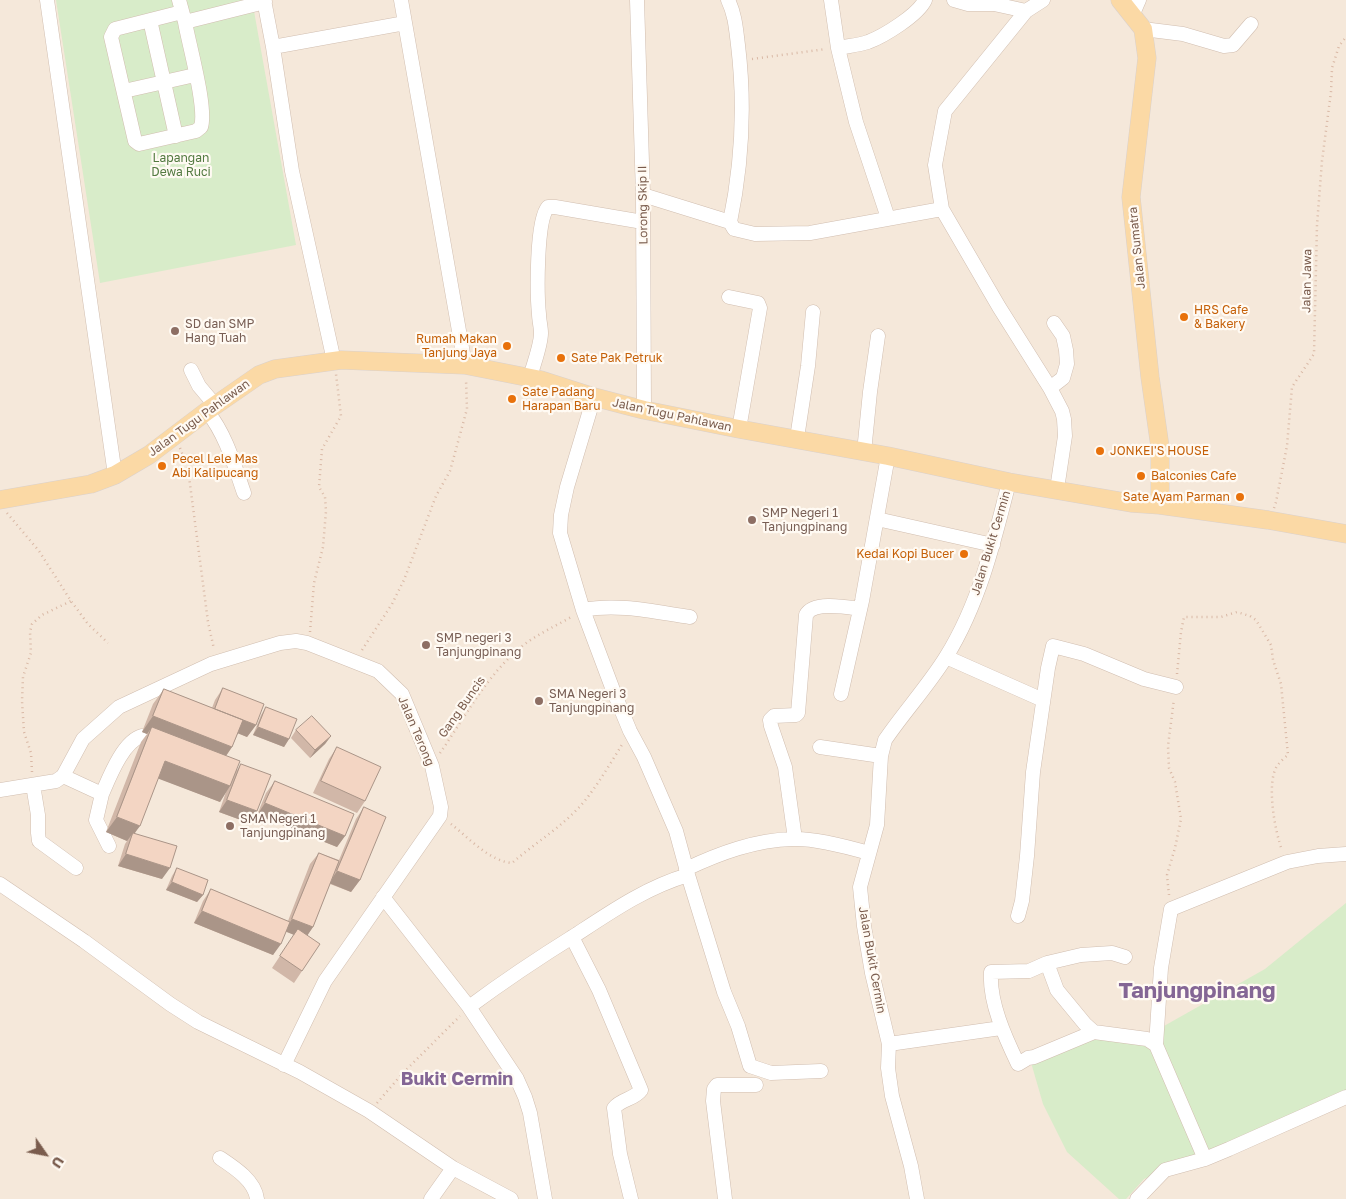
<!DOCTYPE html>
<style>
body{margin:0}
#map{position:relative;width:1346px;height:1199px;overflow:hidden;background:#fdf6ec;font-family:"Golos Text",sans-serif}
canvas{display:block}
.north{position:absolute;left:20px;top:1129px;width:50px;height:50px;-webkit-text-stroke:4px #fffaf3;paint-order:stroke;rotate:123deg;font-size:14px;font-weight:700;line-height:20px;text-align:center;color:#7a5c4d}
.north::after{content:'';display:block;margin:auto;width:18px;height:22px;background:#7a5c4d;clip-path:polygon(50% 0,100% 100%,50% 72%,0 100%)}
</style>
<div id="map">
<canvas width="1346" height="1199"></canvas>
<div class="north">U</div>
</div>
<script>
const c = document.querySelector('canvas').getContext('2d');
c.lineJoin = 'round';
function fill(path, color) { c.fillStyle = color; c.fill(path, 'evenodd'); }
function trace(path, color, width, dash) { c.strokeStyle = color; c.lineWidth = width; c.lineCap = dash ? 'butt' : 'round'; c.setLineDash(dash || []); c.stroke(path); }
function drawText(font, color, halo, rows, align = 'center') {
  c.font = font + ' "Golos Text",sans-serif'; c.lineWidth = 4.5; c.setLineDash([]); c.textBaseline = 'middle'; c.strokeStyle = halo; c.fillStyle = color; for (const [text, x, y, turn = 0] of rows) {
    c.save(); c.translate(x, y); c.rotate((+turn || 0) * Math.PI / 180); c.textAlign = isNaN(turn) ? turn : align; if (halo) c.strokeText(text, 0, 0); c.fillText(text, 0, 0); c.restore();
  }
}
fill(new Path2D(`
 M0,0H1346V1199H0Z`), '#f5e8da');
fill(new Path2D(`
 M56,0H252L296,245L100,283Z
 M1346,903V1092L1144,1179L1126,1199H1119L1067,1152L1043,1104L1030,1059L1094,1032L1146,1035L1164,1026L1265,969Z`), '#d8ecc9');
const minor = new Path2D(`
 M47,0L115,475
 M179,0L185,22L265,2
 M264,0L273,47L292,171L334,361
 M401,0L465,365
 M637,0L643,195L644,410
 M728,0C735,14 736,29 738,45C745,103 742,164 730,222L734,229L755,234L810,233L942,209
 M831,0L838,48L856,122L888,218
 M954,0L968,4H994L1026,11
 M1043,0L1026,11L945,111L935,165L942,209L999,307L1050,388L1062,411L1064,419L1065,436L1057,489
 M182,12L115,29L111,37L135,141L139,144L196,131L201,127C207,108 189,45 185,22
 M1132,16L1139,0
 M150,20L176,136
 M1143,29L1183,34L1224,46L1233,45L1251,24
 M273,47L405,23
 M838,48C848,46 859,45 868,42C884,36 918,15 925,0
 M124,91L195,75
 M643,195L730,222
 M729,297L758,303L760,308L739,429
 M191,370L199,386L215,405
 M530,378C533,365 541,346 541,333C541,327 539,320 539,314C537,295 536,220 548,207H555L643,222
 M1050,388L1063,378L1067,364L1066,350L1063,336L1054,323
 M594,397L567,487L561,515L560,533L583,610L613,690L630,731L644,757L676,831L688,875L724,992L738,1026L750,1066L771,1073L821,1071
 M207,411C226,435 234,464 244,493
 M797,438L808,366L813,312
 M864,452L870,392L878,336
 M877,519L993,545
 M583,610C618,603 655,612 690,617
 M946,657L1043,700
 M841,694L862,601L888,456
 M820,747L881,756
 M63,776L102,794C109,778 123,741 142,736L162,744
 M33,785L38,815V833L39,841L76,868
 M0,790L56,781L63,776L83,739L119,707L211,664L280,643L296,641L307,643L378,671L402,694L432,766L441,807L440,816L325,981L284,1065
 M102,794L96,820L109,846
 M795,839L785,767L771,726L770,720L774,716L796,715L798,713L806,615C813,601 846,607 860,609
 M686,869C720,853 755,840 793,839C815,838 848,847 869,853
 M0,884L84,941L170,1004L198,1022L300,1072L369,1111L453,1168L511,1199
 M383,897L469,1007L517,1079L525,1097L530,1113L545,1199
 M1018,916L1022,901L1027,856L1033,772L1048,668L1053,646L1084,654L1144,679L1176,687
 M572,937L599,990L641,1090C635,1099 621,1099 614,1108L620,1154L631,1199
 M1125,957L1112,953L1081,955L1047,963L1029,971L991,972C989,1002 1005,1037 1018,1064L1028,1058L1034,1057L1094,1032L1147,1039L1156,1045
 M1047,963L1057,990L1085,1024L1094,1032
 M469,1007C504,981 540,957 577,934C612,911 647,887 688,875
 M889,1044L1001,1028
 M220,1158C235,1168 255,1181 257,1199
 M1205,1159L1156,1045L1161,968L1171,909L1287,862L1318,856L1346,854
 M431,1199L453,1168
 M725,1199L713,1101L714,1089L717,1085H756
 M917,1199L911,1166L892,1096L888,1068L889,1044L872,973L864,926L860,887L877,825L881,756L885,740C904,712 928,686 946,657C979,604 994,542 1009,482
 M1137,1199L1165,1170L1205,1159L1229,1149L1346,1097`);
const major = new Path2D(`
 M1120,0L1143,29L1147,58L1131,197L1150,377L1160,447V505
 M0,500L91,484L115,475L149,455L207,411L259,375L275,369L341,360L465,365L541,380L594,397L644,410L739,429L888,456L1009,482L1131,503L1160,505L1268,520L1346,534`);
trace(minor, '#d1beb0', 15);
trace(major, '#dad1cd', 19);
trace(new Path2D(`
 M752,59L826,49
 M180,448L188,469L208,622L214,649
 M1274,508L1276,502L1287,446L1292,387L1314,354L1317,225L1322,161L1331,92L1332,68L1339,46L1346,37
 M7,513L39,551L71,601L88,624L108,643
 M310,632L314,583L323,547L326,511L325,497L319,487L322,449L341,416L336,374
 M362,650L392,604L404,580L436,496L450,471L467,409L466,379
 M1177,674L1181,632L1184,617H1221L1237,612L1250,616L1256,620L1271,645L1273,660L1281,684L1288,755C1284,758 1280,762 1277,766C1266,783 1275,832 1282,850
 M440,753C464,719 487,675 520,648C535,635 556,626 573,616
 M32,772L31,753L24,732L22,701L23,677L31,653L30,632L32,624L42,615L71,601
 M451,824C468,837 489,861 512,863C536,842 567,824 587,798C600,781 612,761 623,743
 M1169,895L1167,875L1175,848L1181,819L1175,782L1169,768L1168,746L1174,699
 M377,1103L402,1074L460,1016`), '#d9b8a5', 2.5, [1, 4]);
trace(minor, '#fff', 14);
trace(major, '#fbd9a5', 18);
fill(new Path2D(`
 M223,688L256,725L247,737L238,733L232,747L226,756L237,770L241,764L249,823L219,812L226,792L220,802L158,778L135,833L162,879L118,866L125,844L127,841L106,832L141,742L147,734L142,732L153,704L164,689L212,708L215,700Z
 M266,707L289,739L284,747L253,735L261,715Z
 M296,730L331,736L325,744L310,758L291,738Z
 M337,747L365,801L357,813L313,793L329,759Z
 M275,781L345,836L337,847L257,815L266,793Z
 M364,807L360,880L351,892L330,884L313,927L307,935L302,971L294,983L272,968L294,935L286,931L273,955L194,923L203,901L211,889L288,921L310,864L319,853L339,860L356,819Z
 M177,868L203,895L197,902L166,890L172,876Z`), '#d1b7a8');
fill(new Path2D(`
 M215,709L256,725L247,737L207,721Z
 M153,716L232,747L221,763L152,727L147,734L142,732Z
 M258,727L289,739L284,747L253,735Z
 M331,736L325,744L310,758L315,750Z
 M165,761L230,786L220,802L154,777Z
 M227,800L257,811L249,823L219,812Z
 M265,803L345,836L337,847L257,815Z
 M117,817L140,826L131,838L133,833L127,841L106,832Z
 M126,854L170,868L162,879L118,866Z
 M337,871L360,880L351,892L329,883Z
 M172,882L203,895L197,902L166,890Z
 M202,911L281,944L273,955L194,923Z
 M292,919L313,927L305,939L284,931Z`), '#aa9588');
const building = new Path2D(`
 M223,688L264,704L256,725L215,709Z
 M164,689L243,720L232,747L153,716Z
 M266,707L297,719L289,739L258,727Z
 M312,716L331,736L315,750L296,730Z
 M152,727L240,761L230,786L165,761L140,826L117,817Z
 M337,747L381,767L365,801L321,781Z
 M241,764L271,775L257,811L227,800Z
 M275,781L354,814L345,836L265,803Z
 M364,807L386,817L360,880L337,871Z
 M133,833L177,846L170,868L126,854Z
 M319,853L339,861L313,927L292,919Z
 M177,868L208,880L203,895L172,882Z
 M211,889L290,922L281,944L202,911Z
 M298,929L320,944L302,971L280,956Z`);
fill(building, '#f3d5c3');
trace(building, '#aa9588', 1);
for (const [x, y, r, color] of [
 [1184,317,5,"#e8710a"],
 [175,331,5,"#8d6e63"],
 [507,346,5,"#e8710a"],
 [561,358,5,"#e8710a"],
 [512,399,5,"#e8710a"],
 [1100,451,5,"#e8710a"],
 [162,466,5,"#e8710a"],
 [1141,476,5,"#e8710a"],
 [1240,497,5,"#e8710a"],
 [752,520,5,"#8d6e63"],
 [964,554,5,"#e8710a"],
 [426,645,5,"#8d6e63"],
 [539,701,5,"#8d6e63"],
 [230,826,5,"#8d6e63"]
]) { const dot = new Path2D(); dot.arc(x, y, r, 0, 2 * Math.PI); c.fillStyle = color; c.fill(dot); trace(dot, '#fffaf3', 2); }
drawText('12px', '#537a41', '#fffaf3', [
 ["Lapangan",181,158],
 ["Dewa Ruci",181,172]
]);
drawText('12px', '#7a5c4d', '#fffaf3', [
 ["Lorong Skip II",643,205,-91],
 ["Jalan Sumatra",1137,248,-96],
 ["Jalan Jawa",1307,281,-89],
 ["Jalan Tugu Pahlawan",672,415,12],
 ["Jalan Tugu Pahlawan",199,418,-36],
 ["Jalan Bukit Cermin",991,543,-73],
 ["Gang Buncis",462,707,-55],
 ["Jalan Terong",416,731,67],
 ["Jalan Bukit Cermin",872,960,80]
]);
drawText('12px', '#c56008', '#fffaf3', [
 ["HRS Cafe",1194,310],
 ["& Bakery",1194,324],
 ["Rumah Makan",497,339,"right"],
 ["Tanjung Jaya",497,353,"right"],
 ["Sate Pak Petruk",571,358],
 ["Sate Padang",522,392],
 ["Harapan Baru",522,406],
 ["JONKEI'S HOUSE",1110,451],
 ["Pecel Lele Mas",172,459],
 ["Abi Kalipucang",172,473],
 ["Balconies Cafe",1151,476],
 ["Sate Ayam Parman",1230,497,"right"],
 ["Kedai Kopi Bucer",954,554,"right"]
], 'left');
drawText('12px', '#785e54', '#fffaf3', [
 ["SD dan SMP",185,324],
 ["Hang Tuah",185,338],
 ["SMP Negeri 1",762,513],
 ["Tanjungpinang",762,527],
 ["SMP negeri 3",436,638],
 ["Tanjungpinang",436,652],
 ["SMA Negeri 3",549,694],
 ["Tanjungpinang",549,708],
 ["SMA Negeri 1",240,819],
 ["Tanjungpinang",240,833]
], 'left');
drawText('bold 18px', '#846695', '#fffaf3', [
 ["Bukit Cermin",457,1079]
]);
drawText('bold 22px', '#846695', '#fffaf3', [
 ["Tanjungpinang",1197,991]
]);
</script>
